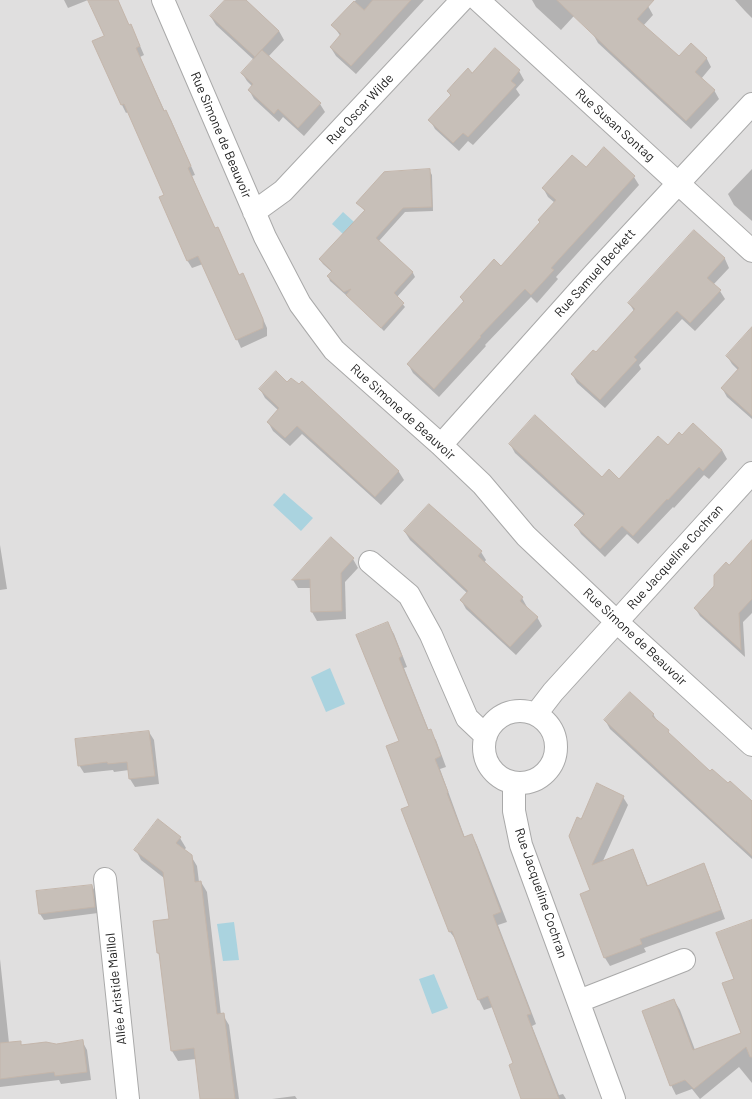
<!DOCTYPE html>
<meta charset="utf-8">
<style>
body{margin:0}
canvas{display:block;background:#f2efe9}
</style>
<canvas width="752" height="1099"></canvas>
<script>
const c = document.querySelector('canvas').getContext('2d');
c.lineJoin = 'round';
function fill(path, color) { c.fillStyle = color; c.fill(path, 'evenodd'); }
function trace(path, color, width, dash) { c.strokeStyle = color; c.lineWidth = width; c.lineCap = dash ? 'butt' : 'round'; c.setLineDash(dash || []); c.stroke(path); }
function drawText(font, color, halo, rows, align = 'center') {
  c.font = font + ' Barlow,sans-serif'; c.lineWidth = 4; c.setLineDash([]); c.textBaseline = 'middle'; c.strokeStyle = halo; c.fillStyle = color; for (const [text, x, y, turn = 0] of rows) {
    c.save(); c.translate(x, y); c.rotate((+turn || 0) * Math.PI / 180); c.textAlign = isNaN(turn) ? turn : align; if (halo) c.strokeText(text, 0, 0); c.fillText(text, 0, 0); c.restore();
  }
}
fill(new Path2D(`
 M0,0H752V1099H0Z`), '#e0dfdf');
fill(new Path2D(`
 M343,212L374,240L363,252L332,224Z
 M284,493L313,518L301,531L273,505Z
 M330,668L345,704L326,712L311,677Z
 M234,922L239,960L223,961L217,924Z
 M434,974L448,1008L432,1014L419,979Z`), '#aad3df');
fill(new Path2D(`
 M64,0H88L68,8Z
 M89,0H118L129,26H130L135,34L144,55L140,57L165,112H166L171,120L195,175L192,176L215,229L218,228L222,236L239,276L247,283L267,328V336L241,348L203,264L192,268L187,260L165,195L128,112L126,113L122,105L105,37Z
 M227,0H245L279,31L284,40L268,57L320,104L325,112L304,136L283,117L279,122L254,99L249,90L252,86L247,81L242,73L254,60L216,25L211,17Z
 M356,0H424L356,74L336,56L331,48L341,37L333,25Z
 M532,0H580L584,5L561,30L536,7Z
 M625,0H642L648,6L653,15L643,26L679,58L691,45L707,59L711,67L701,79L714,90L719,99L691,129L598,43L593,34Z
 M735,0H752V18L745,11Z
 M495,49L519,71L524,80L516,89L520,95L473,145L468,141L459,151L435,129L430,120L451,97L448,91L472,74Z
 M586,169L634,177L639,185L556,277L558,279L537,303L531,297L485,345L486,346L439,397L413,373L408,364L464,303L461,298L501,267L541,223L555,203L548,197L543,188Z
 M752,169V221L734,205L728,194Z
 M429,170L432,175L433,211L405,212L379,241L413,273L415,277L397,297L405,307L384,331L348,296H347L330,281L328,276L332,272L323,264L320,260L365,211L358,203Z
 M694,231L725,259L729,268L713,285L720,291L725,299L695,331L682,319L639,365L641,369L605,408L577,383L572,374L596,353L634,311L629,303Z
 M752,329V419L727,397L722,388L738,370L732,364L727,356Z
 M302,382L399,472L404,480L381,505L302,434L290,446L273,431L268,422L279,411L265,398L260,389L299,386Z
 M693,425L722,450L727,459L709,479L704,475L674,508L673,507L638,544L627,534L605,557L581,534L576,526L584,516L515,453L510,444L602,478L619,480L682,437Z
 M405,532L481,552L486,560L484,563L522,598L527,607V608L537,617L542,626L516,655L466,609L461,600L467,593L410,540Z
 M752,541V613L743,622L745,657L700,616L695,608Z
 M0,545L7,589L0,590Z
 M353,559L358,568L345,582L346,619L317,621L312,612L311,588H298L293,580Z
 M388,624L394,634L407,667L404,668L429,731L436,740L446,767L440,769L465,838L472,835L477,845L507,922L498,925L536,1024L532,1026L559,1095L563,1094L566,1099H523L515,1064L493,1007L484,1010L479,1000L457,941L450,932L410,806L400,742Z
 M653,714L658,722L668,731L670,735L710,772L752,802V859L610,729L605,720Z
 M149,732L154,740L159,784L135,787L130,779L129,770L114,772L113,770L84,773L79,765Z
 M623,797L628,805L602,863L632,850L637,859L648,886L703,865L708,873L725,919L644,948L646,952L610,966L605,958L591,891L582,820Z
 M180,838L186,848L184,850L191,856L197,866L199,882H201L207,892L221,1015H223L229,1025L239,1099H204L196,1059L178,1061L172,1051L161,958L158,953L155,922L170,920L164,878L141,860L136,850Z
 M92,886L96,893L98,913L44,920L40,914Z
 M752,927V1083L739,1067L700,1099L692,1089L676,1095L671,1085L674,1000L680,1010L695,1050L742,1033L735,980Z
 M0,959L9,1043L20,1042L22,1046L56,1045L82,1041L87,1050L91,1080L61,1084L59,1080L0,1087Z
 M295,1096L297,1099H272Z`), '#0003');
const building = new Path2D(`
 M88,0H118L129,25L131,24L140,46L136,48L164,111L166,110L191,166L188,168L215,228L218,227L239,275L243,273L263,319V328L236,340L198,256L187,261L159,197L164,195L124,104L121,105L92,41L104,36Z
 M225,0H246L279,31L255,57L210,16Z
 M373,0H411L351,66L330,47L341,34L331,25L354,1L364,10Z
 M557,0H654L637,19L679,56L691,43L707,58L695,72L715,90L686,121L609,50Z
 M495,48L520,70L511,81L516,85L468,137L463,133L453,143L428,120L451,95L447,91L455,82L468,68L472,73Z
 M262,50L321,103L298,128L278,109L274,114L248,90L253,84L241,73Z
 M604,147L635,176L551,268L554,270L531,295L525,289L480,336L481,337L434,389L407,364L464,301L460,297L494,259L501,266L540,222L538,220L556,200L542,188L572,155L586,167Z
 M430,169L432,207L403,208L376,238L413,272L394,293L404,303L381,328L346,295L351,289L344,292L327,276L332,271L319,259L365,210L356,203L384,172Z
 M694,230L725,258L707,278L721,290L690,323L677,311L634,357L637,360L600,400L571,374L593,350L596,352L635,309L628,303Z
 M752,327V416L721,388L739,368L726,356Z
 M276,371L287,382L291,378L299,384L302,381L399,471L375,497L297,426L285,438L267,422L279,408L259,389Z
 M535,415L602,477L609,469L619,479L658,436L668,445L679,432L682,435L693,423L722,450L703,471L699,467L668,500L667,499L633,536L622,526L600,549L574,525L585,514L509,444Z
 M429,504L482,551L478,556L523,597L520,601L538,617L510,647L460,600L468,591L404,531Z
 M331,537L354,558L341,573L342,611L311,612L310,579L292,580Z
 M752,540V599L739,613L741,650L694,608L714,586V575L726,562L729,565Z
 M388,622L402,656L399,658L428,730L431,729L441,756L435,759L448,792L447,793L464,837L472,834L501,912L493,915L531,1014L527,1015L559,1099H521L509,1065L513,1063L488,996L478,1000L452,931L449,932L401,809L409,806L386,746L399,741L356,635Z
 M630,692L654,714L652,716L669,730L668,732L710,771L712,769L728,783L730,781L752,801V856L736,841V842L604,720Z
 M149,731L155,776L129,779L127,762L108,764L107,762L78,766L75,739Z
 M597,783L624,796L592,865L633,849L647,886L704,863L721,910L640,939L642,944L604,958L580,894L590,890L569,836L577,817L581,819Z
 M158,819L181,837L176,843L192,855L195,882L201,881L217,1014L224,1013L235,1099H200L194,1048L171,1051L159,953H157L153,921L169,919L163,872L134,850Z
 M92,885L95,907L39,914L36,891Z
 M752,920V1057H750L746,1047L694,1089L685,1080L670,1086L642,1011L674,999L693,1050L741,1033L722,983L734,979L716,933Z
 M83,1040L87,1072L55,1076L54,1072L0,1079V1043L21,1041V1045L46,1042L56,1044Z`);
fill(building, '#c7bfb8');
trace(building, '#c4b6ab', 1);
const street = new Path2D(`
 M163,0L265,237L300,304L334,350L441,445L482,484L526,536L617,622L752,745
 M478,0L752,251
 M254,212L283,191L462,0
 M441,445L594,274L752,104
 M370,562L409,595L431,635L467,718L486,736
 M484 747a36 36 0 1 1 72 0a36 36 0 1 1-72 0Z
 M536,714L553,692L752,473
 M514,783V811L521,845L614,1099
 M105,879L128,1099
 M579,1001L684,960`);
trace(street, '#a9a9a9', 24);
trace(street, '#fff', 22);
drawText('13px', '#222', '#fff', [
 ["Rue Oscar Wilde",360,109,-47],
 ["Rue Susan Sontag",615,125,42],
 ["Rue Simone de Beauvoir",221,135,67],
 ["Rue Samuel Beckett",595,273,-48],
 ["Rue Simone de Beauvoir",403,412,42],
 ["Rue Jacqueline Cochran",675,557,-48],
 ["Rue Simone de Beauvoir",635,637,43],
 ["Rue Jacqueline Cochran",541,893,71],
 ["Allée Aristide Maillol",116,989,-96]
]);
</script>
